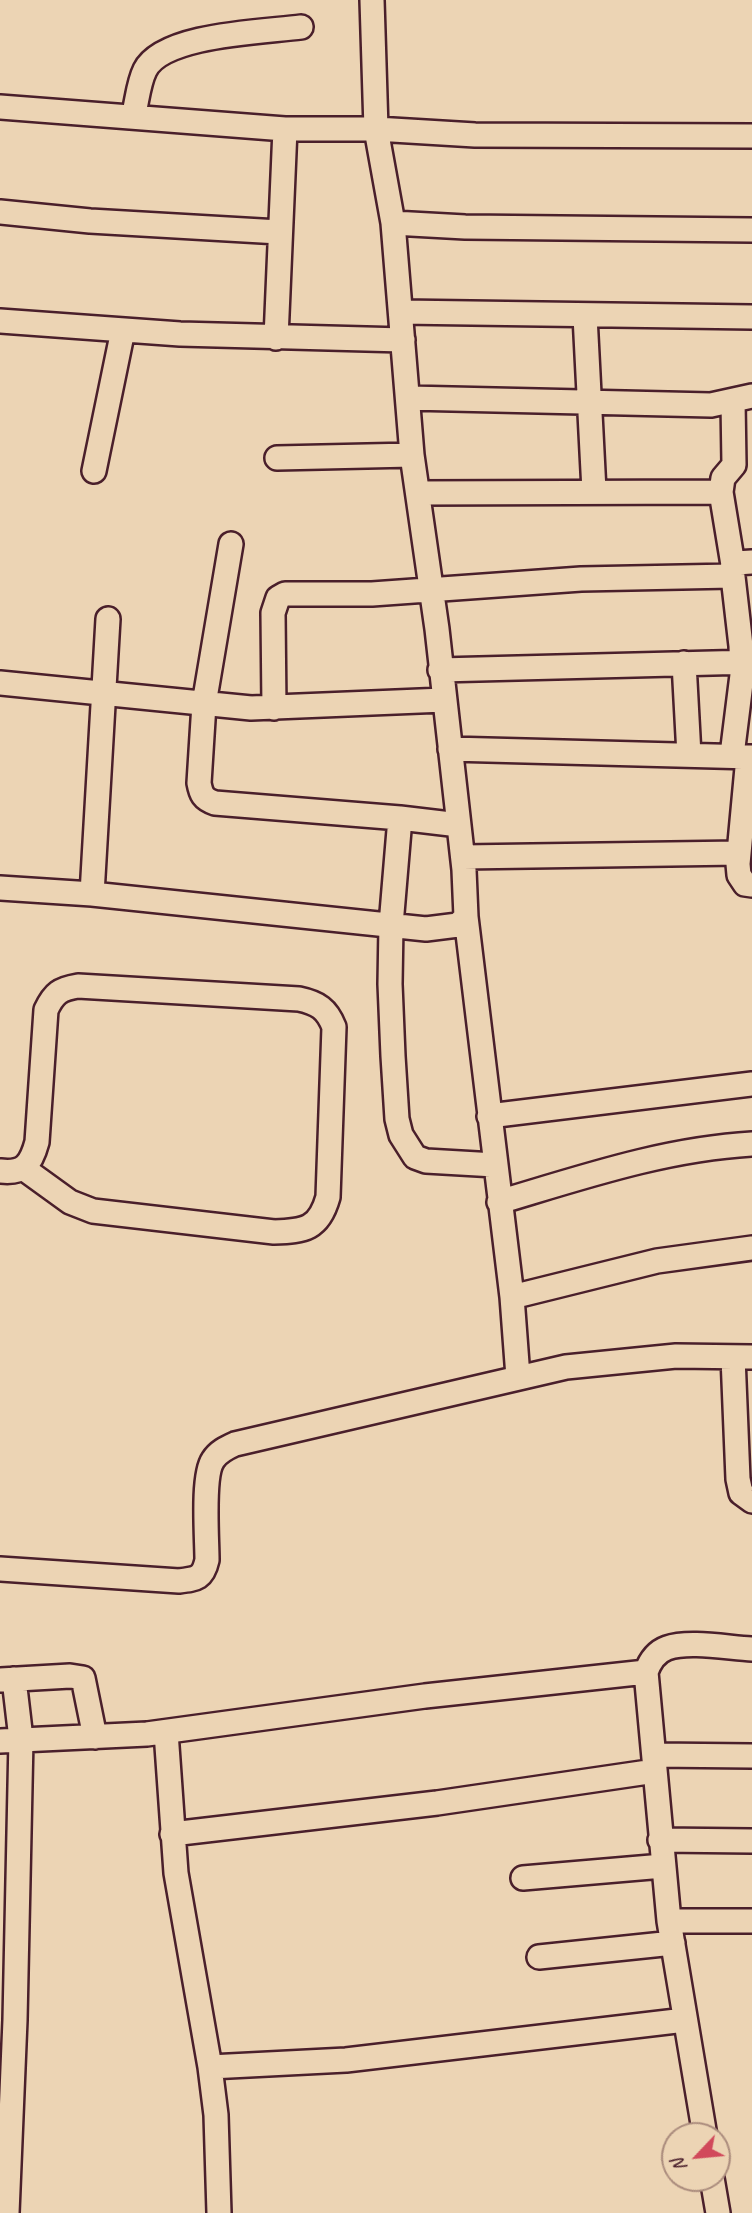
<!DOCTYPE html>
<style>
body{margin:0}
#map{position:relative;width:752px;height:2213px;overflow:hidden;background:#ecd4b4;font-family:Caveat,sans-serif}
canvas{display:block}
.north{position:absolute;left:661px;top:2122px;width:70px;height:70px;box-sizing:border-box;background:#ecd4b4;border:2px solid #ab8c7d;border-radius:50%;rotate:244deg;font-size:19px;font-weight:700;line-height:28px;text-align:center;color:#4a1f2b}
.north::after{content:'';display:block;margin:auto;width:24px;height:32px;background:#d1495b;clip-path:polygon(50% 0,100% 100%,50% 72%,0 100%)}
</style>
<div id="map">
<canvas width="752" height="2213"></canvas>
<div class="north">N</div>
</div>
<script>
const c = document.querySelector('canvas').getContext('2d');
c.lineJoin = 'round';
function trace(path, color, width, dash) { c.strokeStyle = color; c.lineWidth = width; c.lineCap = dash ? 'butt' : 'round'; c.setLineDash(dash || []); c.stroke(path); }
const minor = new Path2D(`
 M0,107L285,129H376L475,135L752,136
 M133,117C137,103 138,84 145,70C163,34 264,32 301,27
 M0,212L90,221L279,232
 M393,223L465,227L752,230
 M401,312L752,317
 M585,316L594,491
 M0,321L180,334L403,340
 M276,338L285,129
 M409,398L711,405L752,396
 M277,458L412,455
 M94,471L123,330
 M418,493L721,492
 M231,544L204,704L199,783C201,794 203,799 215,803L400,818L459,825
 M733,565L721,492L723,478L734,465L733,401
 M684,663L689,755
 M440,670L752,662
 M0,683L251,708L444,700
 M274,708L273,613L278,598L285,594H372L581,579L732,576
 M450,749L752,757
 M732,755L742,675L741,646L732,568L736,563L752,562
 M748,757L738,864L739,875L745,884L752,885
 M400,818L391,925L390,984L393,1056L397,1119L401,1135L415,1157L426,1161L495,1165
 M463,857L739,853
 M0,888L92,894L426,929L458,925L466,917L464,870L437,629L412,455L393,223L376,129L372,0
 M92,894L108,619
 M466,917L512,1297L518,1377
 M489,1116L752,1084
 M0,1171C24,1174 31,1164 37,1142L46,1010C54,993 60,989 78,986L299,999C318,1003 327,1009 334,1027L328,1197C319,1229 305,1231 274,1232L93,1211L70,1202L23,1168
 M499,1202C583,1177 665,1149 752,1144
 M512,1297L657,1261L752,1248
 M733,1357L738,1479L741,1493L752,1501
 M0,1569L179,1581C197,1579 203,1578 207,1560C207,1538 202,1476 213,1460C218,1452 226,1448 235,1444L566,1367L676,1356L752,1357
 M0,1680L70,1676L83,1678L95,1737
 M166,1732L176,1873L210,2067L216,2115L219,2213
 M0,1741L147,1734L425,1696L646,1672
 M654,1755L752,1756
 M172,1834L437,1803L655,1771
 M660,1840L752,1841
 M523,1878L663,1866
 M669,1921H752
 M539,1957L673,1943
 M210,2067L346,2060L685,2020
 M705,2136L669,1921L646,1672C650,1661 656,1652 667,1648C689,1640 729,1648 752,1649
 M712,2178L718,2213
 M7,2213L15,2020L21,1739L14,1679`);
trace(minor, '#4a1f2b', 28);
trace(minor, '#ecd4b4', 23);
</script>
